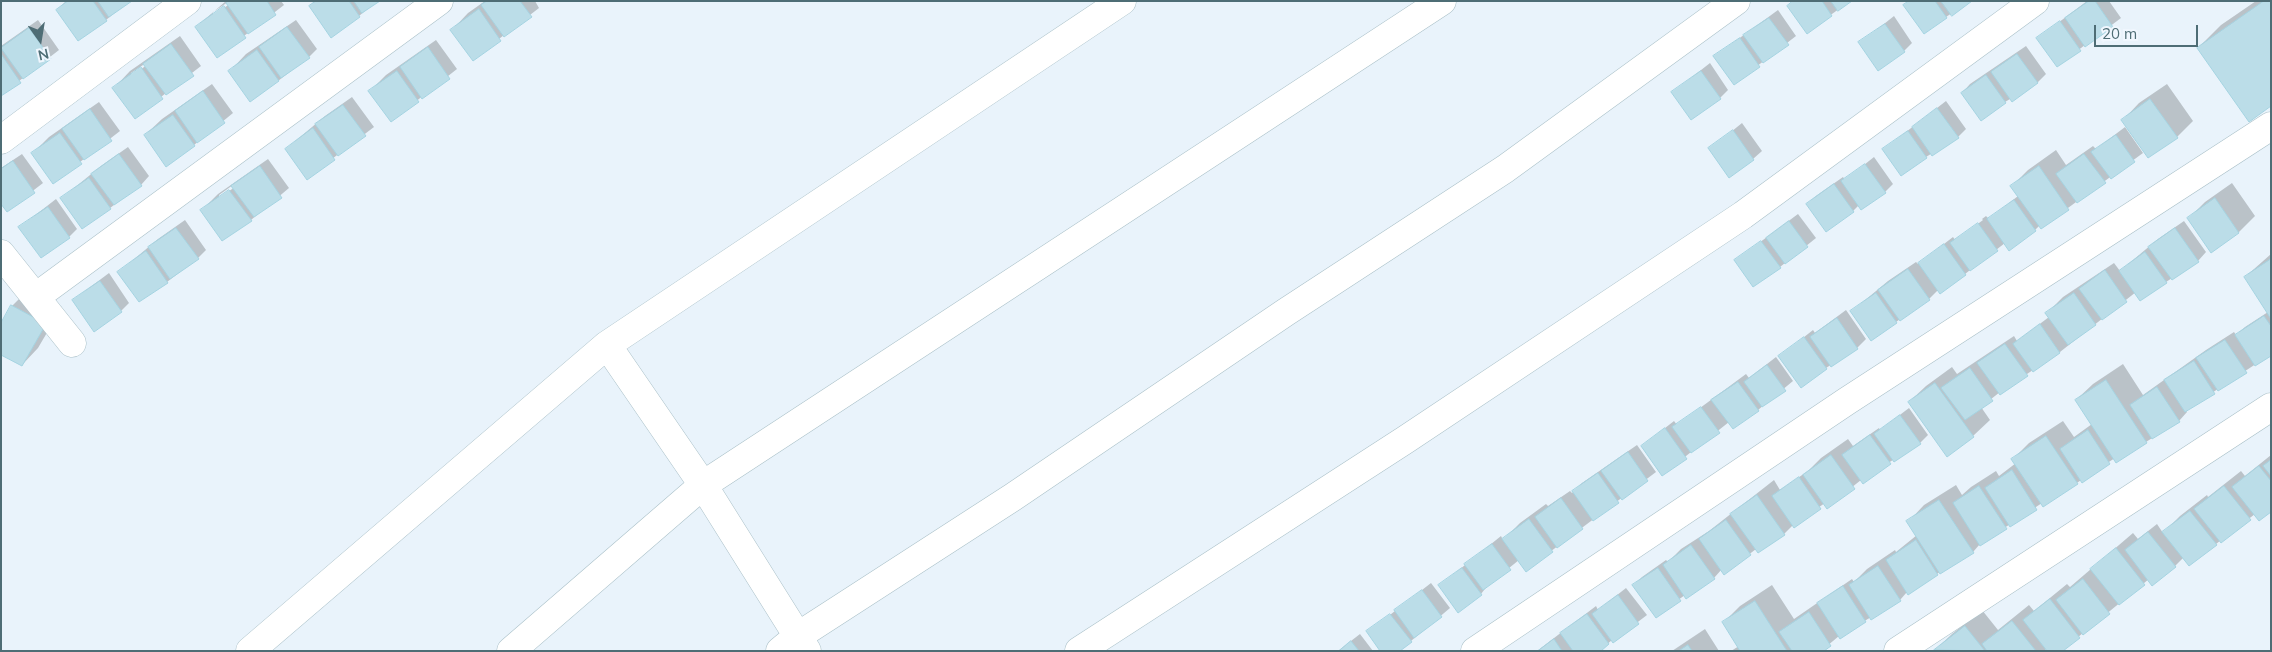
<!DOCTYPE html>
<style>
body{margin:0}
#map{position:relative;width:2272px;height:652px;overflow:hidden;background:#e9f3fb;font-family:Mulish,sans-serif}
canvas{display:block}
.frame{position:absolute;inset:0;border:2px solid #4e6d75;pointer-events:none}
.north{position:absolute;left:15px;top:15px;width:50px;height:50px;-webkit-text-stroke:4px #f0f7fe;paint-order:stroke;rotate:167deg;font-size:14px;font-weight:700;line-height:20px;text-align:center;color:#4e6d75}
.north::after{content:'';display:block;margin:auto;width:18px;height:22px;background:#4e6d75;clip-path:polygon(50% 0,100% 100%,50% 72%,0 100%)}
.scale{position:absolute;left:2094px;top:25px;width:104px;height:22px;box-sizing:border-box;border:2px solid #4e6d75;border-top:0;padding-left:6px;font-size:15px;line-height:18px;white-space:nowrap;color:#4e6d75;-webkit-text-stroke:4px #f0f7fe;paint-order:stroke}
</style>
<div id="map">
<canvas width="2272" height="652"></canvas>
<div class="frame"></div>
<div class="north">N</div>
<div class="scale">20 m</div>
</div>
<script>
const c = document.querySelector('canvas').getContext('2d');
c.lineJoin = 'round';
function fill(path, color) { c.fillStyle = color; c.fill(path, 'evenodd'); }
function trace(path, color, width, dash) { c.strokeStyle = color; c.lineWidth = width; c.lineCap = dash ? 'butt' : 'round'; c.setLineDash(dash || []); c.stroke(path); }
fill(new Path2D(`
 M66,1H129L106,20L57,10Z
 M226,1H281L284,5L218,56L196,27ZM228,2L230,4L213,15V12Z
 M315,1H377L359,16L310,6Z
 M485,1H535L539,8L473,59L452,30L468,13Z
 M1793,1H1850L1807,32Z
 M1909,1H1970L1946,17Z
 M2087,1H2109L2121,18L2057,66L2038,38Z
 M2256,1H2271L2198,48L2221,25Z
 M1778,10L1796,36L1734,84L1715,56Z
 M1894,16L1912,43L1904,51L1860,43Z
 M38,20L59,50L1,95V46Z
 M296,20L317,49L309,57L278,81L230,71L246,54Z
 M180,36L201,66L135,117L114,88L130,71ZM146,63L147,65L131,76V73Z
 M436,40L457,69L391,121L370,91L386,75Z
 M2026,46L2046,74L2037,83L2005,102L1962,93L1970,84Z
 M1710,63L1728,90L1720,98L1673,92Z
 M212,84L233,113L194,145L145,135L162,119Z
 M2167,84L2193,121L2177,137L2123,120L2139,103Z
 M352,97L374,127L307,178L286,149L325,116Z
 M1946,101L1966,129L1958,137L1926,157L1884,149Z
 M99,102L120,131L53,183L33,153L49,137Z
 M1742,123L1762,151L1753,159L1710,149Z
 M2125,127L2143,153L2042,227L2040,225L2035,230L2005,243L1965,274L1938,290L1929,299L1896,322L1852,311L1888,281L1916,262L1918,264L1953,237L1955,240L1959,236V238L1983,220L1982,219L1986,216L1989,219L2018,196L2012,186L2028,170L2056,150L2066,165L2093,146L2096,149Z
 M128,147L149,176L141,185L110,208L62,198L101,166Z
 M22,154L43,183L8,210L1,201V168Z
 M1874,157L1893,184L1885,192L1859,205L1853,211L1807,204L1816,196L1843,177L1845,180Z
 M268,159L289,188L251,220L202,210L218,194ZM233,185L235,187L219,198V195Z
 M2232,183L2255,216L2239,232L2212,252L2188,219L2205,202Z
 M56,199L77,229L69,237L20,227Z
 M1798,214L1816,238L1780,267L1736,260Z
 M185,220L206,250L198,258L167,282L119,272L158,239Z
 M2184,221L2206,252L2198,261L2166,282L2136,292L2060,352L2000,392L1981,407L1990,420L1973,436L1909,402L1926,386L1952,367L1957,374L2014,336L2017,341L2049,317L2047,313L2063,297L2114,263L2120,271L2158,239Z
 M2271,254V354L2186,410L2187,412L2179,421L2116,461L2115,458L2043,505L2042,503L1980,544L1973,552L1907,592L1900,600L1839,636L1821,651H1731L1739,646L1723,623L1740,606L1772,585L1794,619L1852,579L1854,582L1867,569L1895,550L1896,552L1917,535L1908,522L1924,505L1956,485L1962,495L1971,487L1996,471L1999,476L2016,463L2013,459L2029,443L2063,421L2074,437L2092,424L2076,400L2093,384L2123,364L2143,395L2206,350L2234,332L2236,335L2245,327L2268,312L2245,277Z
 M109,273L129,303L121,311L73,300Z
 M29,289L62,307L38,348L22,365L1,325L12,306Z
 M1846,310L1866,339L1857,348L1826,368L1780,356L1813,330L1815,333Z
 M1776,357L1793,381L1758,410L1729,422L1662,475L1642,446L1674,421L1677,425L1746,374L1749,378Z
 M1909,408L1928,435L1920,443L1861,480L1827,507L1825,503L1793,525L1784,534L1756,549L1725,573L1722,569L1714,578L1685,595L1656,616L1634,585L1642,577L1666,560L1668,562L1681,549L1709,531L1774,480L1780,490L1808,471L1821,458L1848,439L1853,446L1879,428L1880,430Z
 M1637,445L1656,472L1526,570L1519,560L1488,585L1481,594L1439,586L1501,536L1503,540L1520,523L1546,504L1548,506L1570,491L1572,493L1582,483Z
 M2271,455V511L2255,514L2216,544L2184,557L2175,566L2149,579L2061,651L2047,648L2044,651L1935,650L1952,634L1982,610L1998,630L2029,605L2034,611L2067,584L2070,587L2133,533L2138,539L2157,524L2163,533L2180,516L2207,495L2208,497L2241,471L2245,476Z
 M1431,583L1450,608L1411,641L1368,632Z
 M1626,588L1647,615L1613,641L1612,640L1599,651H1537L1596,606L1598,610Z
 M1705,629L1719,651H1672Z
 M1360,634L1373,651H1338Z`), '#0003');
const building = new Path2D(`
 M68,1H93L107,21L78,41L56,10Z
 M98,1H132L109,17Z
 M228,1H267L276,15L248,34L226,3Z
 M316,1H349L360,17L331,38L309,6Z
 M354,1H380L362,13Z
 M487,1H520L532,17L504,37L481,5Z
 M1793,1H1822L1832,16L1807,34L1787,6Z
 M1831,1H1852L1838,11Z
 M1909,1H1935L1947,18L1924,34L1903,5Z
 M1941,1H1972L1952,16Z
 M2089,1H2095L2113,27L2085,47L2065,18Z
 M2264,1H2271V106L2249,122L2197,48Z
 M224,6L246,38L217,58L195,27Z
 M479,9L501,41L473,61L450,30Z
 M1769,18L1789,45L1763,63L1743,35Z
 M2060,21L2081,51L2057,67L2036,38Z
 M1885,24L1905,52L1878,71L1858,42Z
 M287,27L310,58L281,78L259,47Z
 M29,28L51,59L23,79L1,48Z
 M1740,38L1760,67L1734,85L1713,56Z
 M171,44L194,76L166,95L143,64Z
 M428,47L450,79L422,99L400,67Z
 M257,50L279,81L250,102L228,71Z
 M1,54L21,83L1,96Z
 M2017,54L2038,83L2012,102L1991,72Z
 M141,67L163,99L135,119L112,88Z
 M397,71L419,102L391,122L368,91Z
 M1701,71L1721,99L1691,120L1671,92Z
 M1986,75L2006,103L1981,121L1961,93Z
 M203,91L225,123L197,143L175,111Z
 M2150,99L2178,138L2148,158L2121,120Z
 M343,105L366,136L338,156L315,124Z
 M1937,108L1959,138L1932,156L1912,127Z
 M90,109L112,141L84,160L62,129Z
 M173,115L195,146L166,167L144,135Z
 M313,128L335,160L307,180L285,149Z
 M1733,130L1754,160L1729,178L1708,148Z
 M1908,131L1927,158L1901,176L1882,149Z
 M60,133L82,164L53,184L31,153Z
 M2116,135L2135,162L2111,179L2091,152Z
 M119,154L142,186L114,205L91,174Z
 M2084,154L2106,183L2077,203L2056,174Z
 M13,161L35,193L7,212L1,204V169Z
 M1865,164L1886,193L1861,210L1841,181Z
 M260,166L282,198L254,217L231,186Z
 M2039,166L2069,210L2041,229L2010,186Z
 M89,178L111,209L82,229L60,198Z
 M1834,184L1854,212L1826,232L1806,204Z
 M229,190L252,221L222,241L200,210Z
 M2215,198L2239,233L2211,253L2187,218Z
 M2014,200L2036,231L2009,251L1987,219Z
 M48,207L70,238L41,258L18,227Z
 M1789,221L1808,247L1785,264L1766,238Z
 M1978,223L1998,251L1970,271L1950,243Z
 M176,228L199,259L170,279L148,247Z
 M2175,228L2199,262L2172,280L2148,247Z
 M1761,241L1781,268L1753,287L1734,260Z
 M1944,244L1966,275L1940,294L1918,263Z
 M146,251L168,283L139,302L117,272Z
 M2145,252L2167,283L2140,301L2119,271Z
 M2271,259V319L2244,277Z
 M1908,269L1930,300L1900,321L1878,290Z
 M2105,270L2127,302L2102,320L2079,289Z
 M100,281L122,312L94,332L72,300Z
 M1876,293L1897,323L1871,341L1850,311Z
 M2074,293L2096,325L2068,345L2045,313Z
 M11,305L46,324L22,366L1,355V323Z
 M2264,316L2271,326V356L2255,366L2235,335Z
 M1837,318L1858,349L1831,367L1810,337Z
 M2040,324L2060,353L2033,372L2013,344Z
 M1804,337L1827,369L1801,388L1778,356Z
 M2225,340L2247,373L2218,391L2196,358Z
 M2005,344L2028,376L2000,395L1977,363Z
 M2194,361L2215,394L2185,412L2164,380Z
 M1767,365L1786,391L1762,407L1744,382Z
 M1970,368L1993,401L1965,420L1941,388Z
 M2106,380L2147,443L2116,463L2075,400Z
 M1738,382L1759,411L1733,429L1711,400Z
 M1935,383L1974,437L1947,457L1908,402Z
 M2157,387L2180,422L2152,439L2130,405Z
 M1701,407L1720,433L1691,453L1672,427Z
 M1900,415L1921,444L1894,462L1874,434Z
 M1665,428L1687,459L1662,476L1641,446Z
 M2088,430L2110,464L2082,483L2060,449Z
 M1870,435L1891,464L1863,484L1842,455Z
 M2046,436L2078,484L2043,507L2011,459Z
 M1628,452L1648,481L1622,500L1601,471Z
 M1831,455L1855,489L1827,509L1803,475Z
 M2271,460V476L2263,466Z
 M2259,466L2271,481V512L2259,521L2232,487Z
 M2012,470L2037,510L2010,527L1985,488Z
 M1598,473L1619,503L1593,521L1572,491Z
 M1799,477L1821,509L1794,528L1772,496Z
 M1979,486L2007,529L1980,546L1953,503Z
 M2224,486L2251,520L2221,543L2194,509Z
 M1757,495L1785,535L1758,553L1730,514Z
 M1561,498L1583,529L1557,548L1535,517Z
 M1939,500L1974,553L1940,574L1906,521Z
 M2190,511L2217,545L2189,566L2162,532Z
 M1529,519L1553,552L1526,572L1502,539Z
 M1726,520L1751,555L1724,575L1699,539Z
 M2148,532L2176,567L2152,586L2125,550Z
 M1916,540L1938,575L1908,595L1886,560Z
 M1492,544L1511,570L1483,590L1464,564Z
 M1691,545L1715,579L1686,599L1663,565Z
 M2116,548L2145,585L2119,605L2090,569Z
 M1878,566L1901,601L1871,620L1849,585Z
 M1462,568L1482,595L1458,613L1438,585Z
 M1658,568L1681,601L1656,618L1632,585Z
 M2083,579L2110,614L2083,635L2056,600Z
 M1843,586L1866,622L1840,639L1817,603Z
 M1422,590L1442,617L1414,638L1394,610Z
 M1618,595L1639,624L1613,643L1592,614Z
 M2050,599L2080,638L2063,651H2047L2023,620Z
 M1755,601L1787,651H1740L1722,622Z
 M1809,612L1831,646L1824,651H1792L1779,632Z
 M1390,614L1412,642L1400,651H1380L1366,631Z
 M1587,614L1609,644L1601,651H1573L1560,633Z
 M2012,621L2036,651H1987L1982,644Z
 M1965,626L1985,651L1934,650Z
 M1554,639L1562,651H1538Z
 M1351,641L1359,651H1339Z
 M1688,645L1692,651H1679Z`);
fill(building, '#bbdde8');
trace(building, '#a4d3e1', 1);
const minor = new Path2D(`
 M1,140L187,1
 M1,254L72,343
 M37,296L439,1
 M607,345L703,485L807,651
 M250,651L607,345L1122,1
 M511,651L703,485L1442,1
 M780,651L798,636L1013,497L1286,312L1505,169L1736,1
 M1079,651L1405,440L1743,215L2035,1
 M1475,651L1847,401L2271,126
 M1898,651L2271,407`);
trace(minor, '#aac0c8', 29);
trace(minor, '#fff', 28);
</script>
